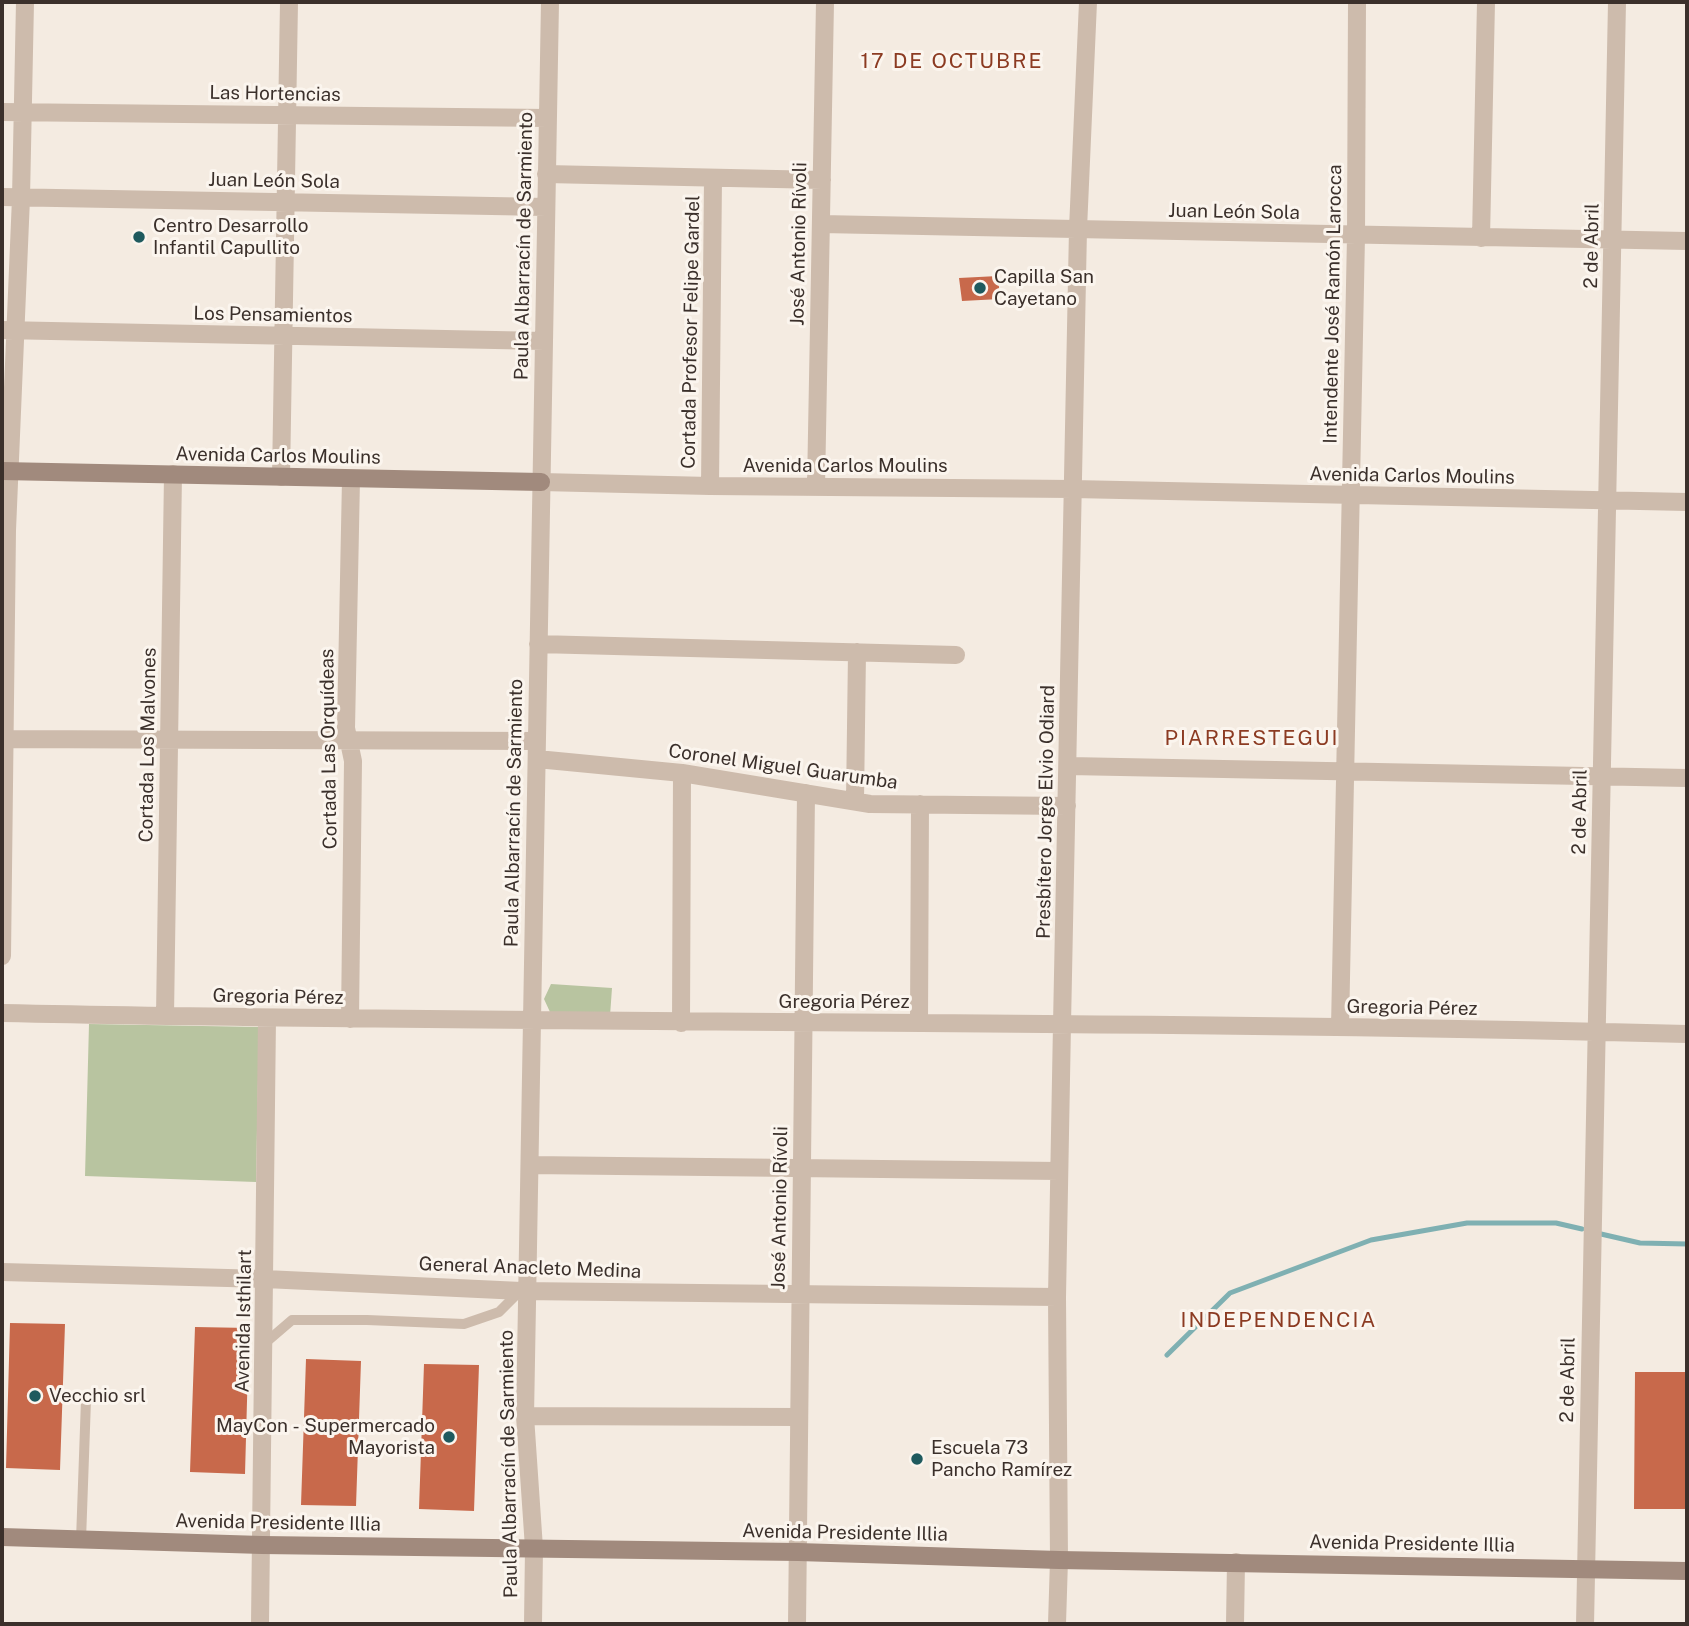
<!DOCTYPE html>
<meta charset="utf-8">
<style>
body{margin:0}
#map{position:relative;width:1689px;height:1626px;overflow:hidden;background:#f4ebe1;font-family:"Public Sans",sans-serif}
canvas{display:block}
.frame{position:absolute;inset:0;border:4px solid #3b302b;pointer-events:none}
</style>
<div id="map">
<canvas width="1689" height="1626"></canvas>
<div class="frame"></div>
</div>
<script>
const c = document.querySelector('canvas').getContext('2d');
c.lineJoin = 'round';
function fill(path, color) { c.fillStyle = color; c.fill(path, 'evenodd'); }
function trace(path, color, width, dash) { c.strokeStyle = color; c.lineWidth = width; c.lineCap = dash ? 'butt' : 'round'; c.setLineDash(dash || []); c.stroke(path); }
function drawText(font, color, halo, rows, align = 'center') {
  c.font = font + ' "Public Sans",sans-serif'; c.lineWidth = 6; c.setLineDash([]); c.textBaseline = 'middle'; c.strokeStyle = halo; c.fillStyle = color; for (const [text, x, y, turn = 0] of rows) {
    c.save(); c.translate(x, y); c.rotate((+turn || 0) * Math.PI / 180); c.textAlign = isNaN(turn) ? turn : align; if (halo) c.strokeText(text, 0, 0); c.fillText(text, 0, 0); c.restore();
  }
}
fill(new Path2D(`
 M551,984L612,988L610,1016L550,1012L544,999Z
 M89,1024L259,1027L256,1182L85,1176Z`), '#b8c4a0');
trace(new Path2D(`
 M1601,1234L1640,1243L1687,1244
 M1167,1355L1230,1293L1371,1240L1467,1223H1556L1582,1229`), '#7fb0b2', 5);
fill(new Path2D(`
 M998,276L1000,299L962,301L959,278Z
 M10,1323L65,1324L60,1470L6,1468Z
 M195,1327L249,1328L245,1474L190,1472Z
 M306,1359L361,1361L356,1506L301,1505Z
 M424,1364L479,1365L474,1511L419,1509Z
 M1635,1372H1687V1509H1634Z`), '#c8694b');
trace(new Path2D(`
 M264,1344L292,1320H367L464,1324L499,1312L520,1291
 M81,1540L86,1400`), '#cdbbac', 10);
trace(new Path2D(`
 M2,112L547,118
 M546,174L822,180
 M2,197L546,207
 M821,224L1687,241
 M1481,238L1486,2
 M2,330L544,341
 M281,477L289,2
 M541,482L710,486L1073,489L1687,502
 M710,486L713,178
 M816,487L825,2
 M538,644L956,655
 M2,739L536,741
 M537,759L682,773L870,804L1067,806
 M1069,766L1687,778
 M855,801L857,652
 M2,956L7,530L21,198L25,2
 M2,1013C564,1025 1126,1019 1687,1034
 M165,1016L173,474
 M350,1019L353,761L346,728L351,479
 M681,1023L682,773
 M919,1023L920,804
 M1340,1027L1356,236L1357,2
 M530,1165L1059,1171
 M2,1272L265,1279L521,1291L1057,1297
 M525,1416L799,1417
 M260,1624L267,1018
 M533,1624L534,1548L525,1416L550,2
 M797,1624L806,793
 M1057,1624L1059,1560L1057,1297L1062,1024L1078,229L1088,2
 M1235,1624L1236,1562
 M1585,1624L1617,2`), '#cdbbac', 18);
trace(new Path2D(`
 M2,471L541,482
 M2,1537L262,1545L798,1552L1059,1560L1687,1571`), '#a18a7d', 18);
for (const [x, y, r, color] of [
 [139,237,7,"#1f5a5e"],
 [980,288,7,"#1f5a5e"],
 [35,1396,7,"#1f5a5e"],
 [449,1437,7,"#1f5a5e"],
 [917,1459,7,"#1f5a5e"]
]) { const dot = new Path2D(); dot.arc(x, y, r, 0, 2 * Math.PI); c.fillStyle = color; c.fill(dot); trace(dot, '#fbf5ee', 2.5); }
drawText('19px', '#3b302b', '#fbf5ee', [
 ["Las Hortencias",275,94,1],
 ["Juan León Sola",274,181,1],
 ["Juan León Sola",1234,212,1],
 ["José Antonio Rívoli",799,244,-89],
 ["Paula Albarracín de Sarmiento",524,246,-89],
 ["2 de Abril",1592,246,-89],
 ["Intendente José Ramón Larocca",1333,304,-89],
 ["Los Pensamientos",273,315,1],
 ["Cortada Profesor Felipe Gardel",691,332,-89],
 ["Avenida Carlos Moulins",278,456,1],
 ["Avenida Carlos Moulins",845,466],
 ["Avenida Carlos Moulins",1412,476,1],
 ["Cortada Los Malvones",148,745,-89],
 ["Cortada Las Orquídeas",329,749,-91],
 ["Coronel Miguel Guarumba",783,767,8],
 ["Presbítero Jorge Elvio Odiard",1046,812,-89],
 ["2 de Abril",1580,812,-89],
 ["Paula Albarracín de Sarmiento",514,813,-89],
 ["Gregoria Pérez",278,997,1],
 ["Gregoria Pérez",844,1002],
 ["Gregoria Pérez",1412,1008,1],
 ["José Antonio Rívoli",780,1208,-89],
 ["General Anacleto Medina",530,1268,2],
 ["Avenida Isthilart",244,1321,-89],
 ["2 de Abril",1568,1380,-89],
 ["Paula Albarracín de Sarmiento",509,1464,-91],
 ["Avenida Presidente Illia",278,1523,1],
 ["Avenida Presidente Illia",845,1533,1],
 ["Avenida Presidente Illia",1412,1544,1]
]);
drawText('19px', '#3b302b', '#fbf5ee', [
 ["Centro Desarrollo",153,226],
 ["Infantil Capullito",153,248],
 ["Capilla San",994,277],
 ["Cayetano",994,299],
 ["Vecchio srl",49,1396],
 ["MayCon - Supermercado",435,1426,"right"],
 ["Mayorista",435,1448,"right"],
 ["Escuela 73",931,1448],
 ["Pancho Ramírez",931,1470]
], 'left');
c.letterSpacing = '2px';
drawText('21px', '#8c3b22', '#fbf5ee', [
 ["17 DE OCTUBRE",952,62],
 ["PIARRESTEGUI",1252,739],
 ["INDEPENDENCIA",1279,1321]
]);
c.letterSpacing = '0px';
</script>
